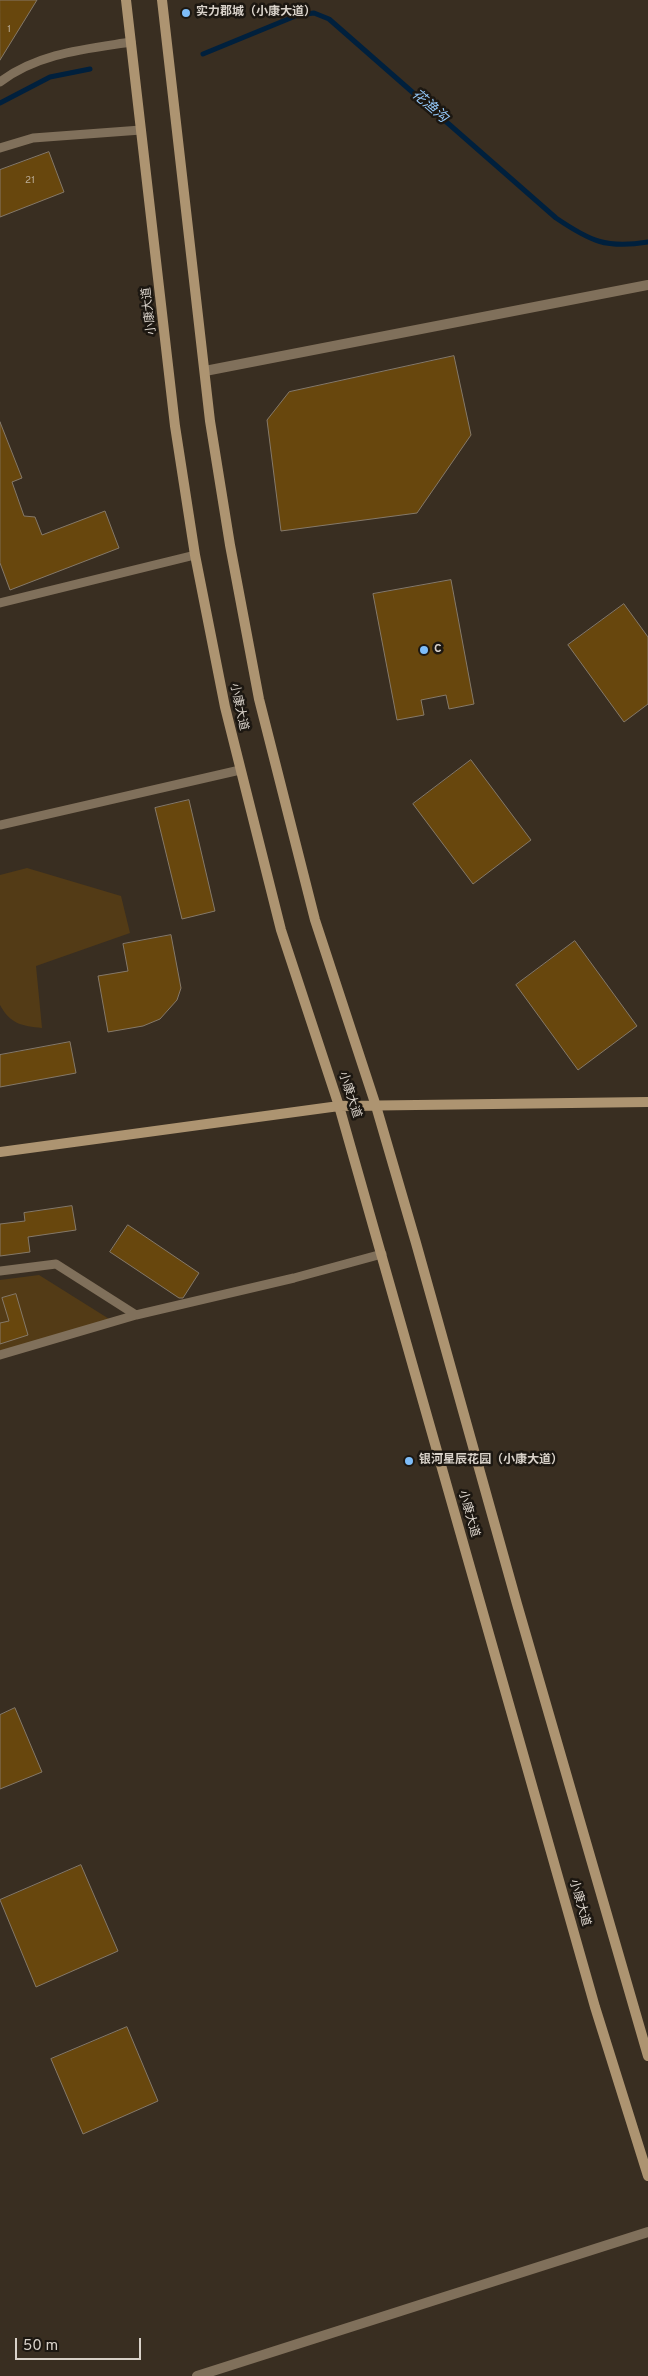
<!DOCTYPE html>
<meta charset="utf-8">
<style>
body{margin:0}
#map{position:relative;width:648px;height:2376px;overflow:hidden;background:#392e21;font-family:Overpass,sans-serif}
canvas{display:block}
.scale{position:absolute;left:15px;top:2338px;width:126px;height:22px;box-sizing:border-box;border:2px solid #d9d2ca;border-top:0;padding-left:6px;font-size:15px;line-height:18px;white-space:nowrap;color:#d9d2ca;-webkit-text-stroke:4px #1c1711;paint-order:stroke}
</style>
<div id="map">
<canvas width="648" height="2376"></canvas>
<div class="scale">50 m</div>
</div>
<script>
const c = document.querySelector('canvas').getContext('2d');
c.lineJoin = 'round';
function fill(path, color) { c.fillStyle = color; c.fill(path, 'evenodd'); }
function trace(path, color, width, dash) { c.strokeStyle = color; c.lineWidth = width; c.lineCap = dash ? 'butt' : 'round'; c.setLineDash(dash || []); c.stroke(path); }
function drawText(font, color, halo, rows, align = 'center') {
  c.font = font + ' Overpass,"Noto Sans SC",sans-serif'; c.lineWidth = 5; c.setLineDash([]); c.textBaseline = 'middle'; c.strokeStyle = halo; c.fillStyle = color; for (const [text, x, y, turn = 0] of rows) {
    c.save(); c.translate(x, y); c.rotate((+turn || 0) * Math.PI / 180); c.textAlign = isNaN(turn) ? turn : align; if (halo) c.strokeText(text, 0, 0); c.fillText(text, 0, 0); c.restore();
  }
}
fill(new Path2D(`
 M27,868L121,896L130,933L36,966L42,1028C22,1026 10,1024 0,1005V875Z
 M39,1275L114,1322L0,1351V1280Z`), '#533b16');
trace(new Path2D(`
 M203,54L298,15L314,13L329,19L556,218C590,241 606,249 648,242
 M0,103L50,77L90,69`), '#00203d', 5);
const building = new Path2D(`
 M0,0H37L0,60Z
 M49,152L64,192L0,217V170Z
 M454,356L471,435L417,513L281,531L267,420L289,392Z
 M0,422L22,478L12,482L24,516L35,517L42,535L105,511L119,548L10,590L0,563Z
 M451,580L474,704L449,709L446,695L421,700L424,715L397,720L373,594Z
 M624,604L648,637V704L624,722L568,645Z
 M471,760L531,840L473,884L413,804Z
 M189,800L215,911L182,919L155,808Z
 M171,935L181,988L177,1000L160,1019L143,1026L108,1032L98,976L128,971L123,944Z
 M575,941L637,1026L578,1070L516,985Z
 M70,1042L76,1073L0,1087V1055Z
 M72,1206L76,1230L28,1237L30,1252L0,1256V1224L25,1221L24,1213Z
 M128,1225L199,1273L183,1298H179L110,1252Z
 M16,1294L28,1335L0,1344V1323L9,1321L2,1298Z
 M15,1708L42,1772L0,1789V1715Z
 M81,1865L118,1951L36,1987L0,1900Z
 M127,2027L158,2101L83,2134L51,2059Z`);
fill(building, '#68470d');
trace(building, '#857969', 1);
trace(new Path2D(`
 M0,82C38,53 86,49 131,42
 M0,148L33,138L141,130
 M0,603L195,555
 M0,825L240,770
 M0,1271L56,1264L136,1315
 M0,1355L136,1315L294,1278L382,1254`), '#80705b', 9);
trace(new Path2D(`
 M205,371L648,285
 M197,2376L648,2232`), '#80705b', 10);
trace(new Path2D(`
 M126,0L175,426L195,555L225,707L281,930L339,1106L595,2007L648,2176
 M162,0L210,421L230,545L259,699L315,920L376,1106L416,1243L517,1604L648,2056
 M0,1152L339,1106L648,1102`), '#ad9471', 10);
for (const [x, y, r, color] of [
 [186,13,5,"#7ebdf9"],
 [424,650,5,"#7ebdf9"],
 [409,1461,5,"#7ebdf9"]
]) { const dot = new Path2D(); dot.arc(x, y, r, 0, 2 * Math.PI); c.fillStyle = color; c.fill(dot); trace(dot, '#1c1711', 2); }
drawText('10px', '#bdaf9b', null, [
 ["1",9,30],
 ["21",30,181]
]);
drawText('bold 12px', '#d9d2ca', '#1c1711', [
 ["实力郡城（小康大道）",196,13],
 ["C",434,650],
 ["银河星辰花园（小康大道）",419,1461]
], 'left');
drawText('12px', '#d9d2ca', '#1c1711', [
 ["小康大道",150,311,-97],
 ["小康大道",238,707,78],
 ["小康大道",349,1095,72],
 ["小康大道",468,1514,74],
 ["小康大道",579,1903,74]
]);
drawText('italic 14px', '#96cbfd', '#1c1711', [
 ["花渔沟",429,107,41]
]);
</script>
